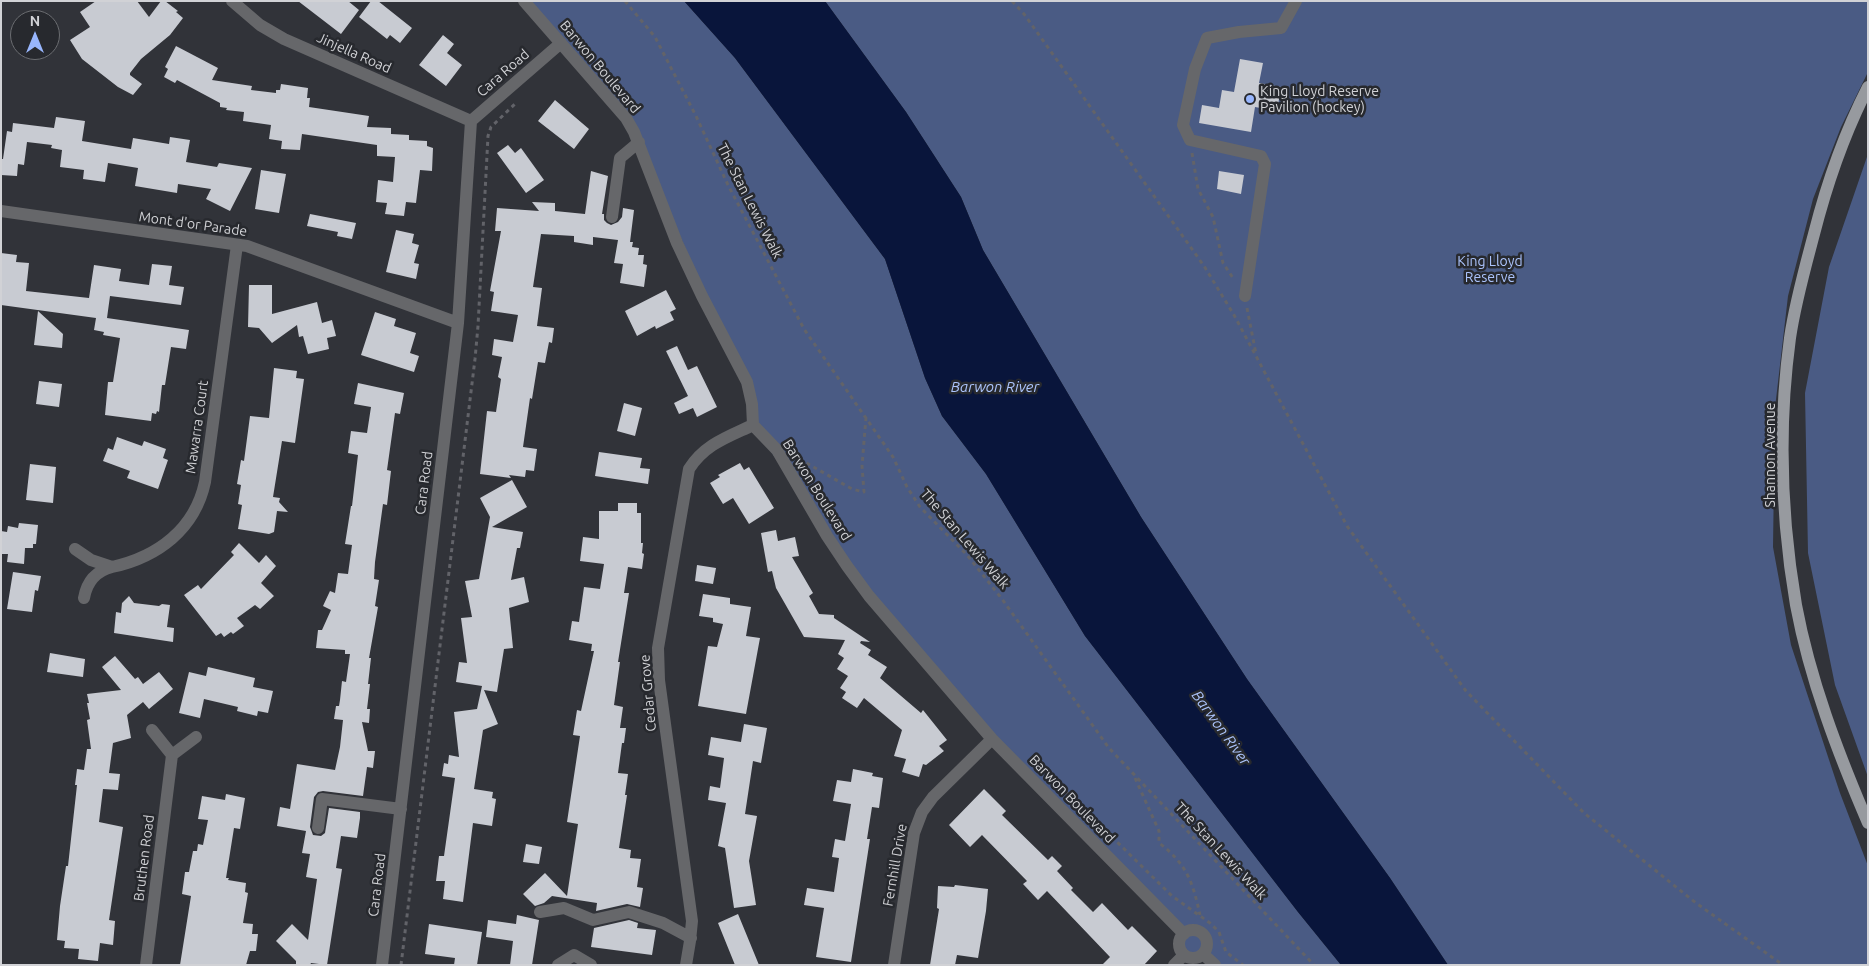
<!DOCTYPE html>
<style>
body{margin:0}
#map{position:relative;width:1869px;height:966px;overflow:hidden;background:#313339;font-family:Ubuntu,sans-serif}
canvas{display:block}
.frame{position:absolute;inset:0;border:2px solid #d1d2d6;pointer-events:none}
.north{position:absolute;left:10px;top:10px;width:50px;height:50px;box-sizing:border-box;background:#27292e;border:1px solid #6b6d71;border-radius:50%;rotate:0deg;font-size:14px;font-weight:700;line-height:20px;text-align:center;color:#d1d2d6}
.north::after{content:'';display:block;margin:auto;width:18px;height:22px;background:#98b6fd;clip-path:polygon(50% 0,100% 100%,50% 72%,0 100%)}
</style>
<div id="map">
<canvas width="1869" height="966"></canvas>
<div class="frame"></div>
<div class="north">N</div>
</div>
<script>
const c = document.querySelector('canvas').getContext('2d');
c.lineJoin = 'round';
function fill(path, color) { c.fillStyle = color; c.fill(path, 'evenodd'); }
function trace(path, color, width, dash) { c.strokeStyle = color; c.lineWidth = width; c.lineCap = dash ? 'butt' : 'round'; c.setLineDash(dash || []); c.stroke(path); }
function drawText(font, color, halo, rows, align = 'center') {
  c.font = font + ' Ubuntu,sans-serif'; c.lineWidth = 5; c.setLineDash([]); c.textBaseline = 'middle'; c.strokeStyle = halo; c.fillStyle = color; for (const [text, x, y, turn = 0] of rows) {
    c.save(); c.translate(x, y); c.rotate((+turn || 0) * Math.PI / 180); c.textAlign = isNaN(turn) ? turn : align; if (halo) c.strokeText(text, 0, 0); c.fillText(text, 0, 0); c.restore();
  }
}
fill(new Path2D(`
 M524,1H684L735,58L885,259L925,378L942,416L986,474L1085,636L1298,912L1341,965H1215L1200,957H1188C1181,951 1178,947 1181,937L992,739L869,596L753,425L736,363L634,132Z
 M825,1H1868V72L1841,127L1813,199L1788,296L1775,408L1773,547L1791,645L1840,793L1868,866V965H1448L1390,878L1247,679L1141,517L983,250L961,197L906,112Z
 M1868,154V777L1835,685L1808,553L1805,393L1829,267Z`), '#4a5b84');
fill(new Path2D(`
 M684,1H825L906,112L961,197L983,250L1141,517L1247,679L1390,878L1448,965H1341L1298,912L1085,636L986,474L942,416L925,378L885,259L735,58Z`), '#09153b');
fill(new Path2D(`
 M96,1H137L149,17L161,1H165L178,11L176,12L183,18L170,35L141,59L130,73V75L142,84L133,95L118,87L82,59L70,40L90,27L80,12Z
 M298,1H348L359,10L341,34Z
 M371,1H378L412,28L400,43L390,35L387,39L359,17Z
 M443,35L454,44L447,53L462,65L446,86L419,65Z
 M176,46L218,68L212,80L252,86L251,90L276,93V90H280L281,84L308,88L307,98H310L309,107L369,116L367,127L391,128V134L409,135V140L427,141V146L433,148L432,171L420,170L416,203L406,202L404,216L385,214L387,203L376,202L378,180L393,182L395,157L377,156V145L302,134L300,150L281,149L282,141L269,139L271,125L243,121L244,112L226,110L227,108L220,107V103L177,80L175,83L164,77L168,69L165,67Z
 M1240,59L1263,63L1259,83L1281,87L1277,111L1255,107L1251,132L1199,123L1202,105L1219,108L1222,90L1234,92Z
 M555,100L589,129L574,149L538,121Z
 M56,117L85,121L82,141L131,149L133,138L169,144L170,137L190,140L186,162L217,167L219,163L252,168L230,211L206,199L211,189L178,184L177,193L135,186L138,168L108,163L105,182L83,179L84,170L60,167L62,150L51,148L52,145L27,142L24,165L18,164L17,176L1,175V159H3L7,131L12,132L13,123L54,128Z
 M508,145L515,153L521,148L544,180L526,193L497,153Z
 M261,170L286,174L279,213L255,209Z
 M591,171L608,176L602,214H604V220L607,223L611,225L618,222L622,217L623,208L634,210L630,242H633L632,247L639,248L638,255H644L643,264L647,265L644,287L620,283L623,264L614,263L618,240L593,237V245L574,242V236L541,234L533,287L542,288L537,326L554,328L552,343L549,342L545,363L538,362L532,399L530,398L523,447L537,449L534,471L526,470L525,477L509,475L511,478L480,474L487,411L496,412L501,379L498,377L502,357L492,355L494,339L513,342L518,315L491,311L494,292L490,291L501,231H495L497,208L539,211L532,202L555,203V211L585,214Z
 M1219,171L1244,175L1241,194L1217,189Z
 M310,214L356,223L352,239L337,236L338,232L307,226Z
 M396,230L414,234L412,243L419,245L414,263L419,264L416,279L386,272Z
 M1,253L17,255L16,262L29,263L26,291L89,298L94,265L121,269L119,281L149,285L152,264L172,266L169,285L184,287L181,305L110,296L107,318L189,330L186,349L171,347L165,385H162L159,412L157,411L156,414L152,413L151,421L105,415L108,382H113L120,338L103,335L104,332L94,330L96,318L1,305Z
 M249,285H272V314L317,302L322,323L332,320L336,336L327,338L329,349L308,354L303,336L299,337L297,325L272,343L259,328L248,327Z
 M666,290L676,309L670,312L674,320L656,329L655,326L637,336L625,311Z
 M38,311L63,334L62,348L34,345Z
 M375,312L396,319L394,326L416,333L410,353L419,356L414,372L361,355Z
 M677,346L688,370L697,366L717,407L697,417L693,408L679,414L674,403L688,396L666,351Z
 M274,368L297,371L296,378L304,379L295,443L282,441L273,497L280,498L279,502L288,512L277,511L274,532L269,534L238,529L242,505L238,504L241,485L237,484L241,460L244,461L250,416L269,418Z
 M39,381L62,384L59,407L36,404Z
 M358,383L404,393L400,414L395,413L387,470L391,471L387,505L383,504L375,562L374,579L379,580L375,606L378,607L369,658H371L368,684H370L367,709H370L369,723L362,722L368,751H375L373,768L367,767L363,796L323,791L318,792L314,797L310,827L313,835L321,836L325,833L329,808L360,812V818L357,838L341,836L336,868L342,869L327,965L311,963L310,965H296V961L276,941L292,924L308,940L317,879L306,877L310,854L302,853L306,831L277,826L280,807L290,809L297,764L335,770L340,747L343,720L334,719L336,706H339L340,700L342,681L346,682L350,654H345V650L316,648L318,630H322L331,610L323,606L330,591L335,593L338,573L348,574L352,545L345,544L351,506H352L358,455L348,453L351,431L367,433L371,407L354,404Z
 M624,403L642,408L635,436L617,431Z
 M117,437L142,446L144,441L166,449L163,458L168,460L158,489L127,478L130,471L103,461L108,448L113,450Z
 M599,452L642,458L640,468L650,469L648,484L595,476Z
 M740,463L744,470L749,467L774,508L749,524L733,498L723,504L710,483L720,477L718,475Z
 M30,464L56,467L53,503L26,500Z
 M512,480L527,507L492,527L523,532L520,548H517L511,580L524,577L529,602L509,608L513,648L504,649L497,692L484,690L498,724L483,730L474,789L493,792L492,798L496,799L492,826L473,823L463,902L443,899L445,881H436L439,856H444L455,778L442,776L444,763L448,764L449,755L459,757L454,712L477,709L482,686L456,682L459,662L467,663L461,618L472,617L465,581L479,579L490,517L480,498Z
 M618,503H637V513H641V543H643L642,553L644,554L642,569L628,567L624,593H629L618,662H620L614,705L623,707L620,728H626L624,743H622L618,773L628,774L625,795H627L619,848L631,850L630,858L641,859L637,887L643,888L640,907L627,904L596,911L597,903L552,896L544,903L535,906L523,894L545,873L567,896L578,824L567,822L580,736L573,735L577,710L581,711L594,651H591L592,644L569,640L572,621L579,622L584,587L600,589L604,564L580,561L583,537L599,539V511H618Z
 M19,523L38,525L36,544H33V548H25L24,564L7,562L8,554H1V531L7,532L8,526L18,528Z
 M776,530L778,541L795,537L799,556L792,557L813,593L809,596L819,614L834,615V618L870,642L861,641L860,643L871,650L868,655L887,667L880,678L921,713L923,710L947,740L939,746L944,751L926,765L923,764L919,777L902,772L906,759L894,756L902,730L864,698L857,708L842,698L846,692L840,688L848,676L837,669L844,658L838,654L845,640L804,637L776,588L772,571L768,572L761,533Z
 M239,543L259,563L266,555L276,566L261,583L274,596L260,609L255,605L237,618L244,626L233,634L231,632L224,637L221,633L216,636L184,595L198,585L201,589L234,555L231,552Z
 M697,565L716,568L713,584L695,581Z
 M13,572L41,576L38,591L35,590L32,612L7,609Z
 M703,594L730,598V604L751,607L746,636L760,638L746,714L698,706L708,646L717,647L723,624L713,622V618L699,616Z
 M129,596L134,603L159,606L162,604L170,605L167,627L174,628L173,642L114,633L116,612L121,613L122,603Z
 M50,653L85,659L83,677L47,672Z
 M115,656L135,679L138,677L143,684L159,672L173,689L149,709L143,702L127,715L131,738L113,743L109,773L120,774L118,790L103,789L99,822L123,827L109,920L115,921L113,945L100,943L98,961L78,959L79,949L64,948L65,941L57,940L60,906L66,866H68L77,785H75L77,769L84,770L87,749H91L87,720L90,719L87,703H89L87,694L121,690L102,667Z
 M208,667L255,678L253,687L273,691L268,713L258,711L257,716L237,711L238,707L204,699L200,718L179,713L189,672L206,676Z
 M744,724L767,728L761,763L753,761L745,814L757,816L749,861L756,905L734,908L725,848L718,846L726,803L708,800L710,786L720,788L724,758L708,755L711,737L741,742Z
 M853,769L873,773L872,776L883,778L879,808L872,807L867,839H870L851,962L816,957L824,908L804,905L807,888L834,892L839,858L832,857L835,839L845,841L851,804L833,801L837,780L851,782Z
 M984,789L1006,811L1002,815L1048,860L1052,856L1062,866L1057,871L1073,888L1071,890L1093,912L1102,903L1128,930L1132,926L1157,951L1144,965H1102L1110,957L1047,891L1038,900L1023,884L1027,881L982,835L970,847L949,825Z
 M226,794L245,798L240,829L234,828L226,878H229L228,880L246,883L245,892L248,893L243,923L253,924L252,934H258L256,951H250L246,965H180L191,896L182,894L185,872H189L193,851H197L198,844L203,845L208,820L198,819L202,796L225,800Z
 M526,844L542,847L539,864L523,862Z
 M955,885L988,889L986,911L978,958L957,955L955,965H930L939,909L937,908L938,886L954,887Z
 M738,914L759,965H735L718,923Z
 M517,915L539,920L532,965H510L513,941L486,937L488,920L516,924Z
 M629,920L638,923L637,928L656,930L652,955L591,947L594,928Z
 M429,924L482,932L477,965H454L455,958L425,954Z`), '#c8cbd2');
trace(new Path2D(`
 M625,1L655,37L696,116L728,185L804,329L893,457L907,487L920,507L967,555L1002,599L1109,748L1314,965
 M1012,1L1024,14L1204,266L1234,315L1347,526L1466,691L1584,813L1696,903L1783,965
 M1192,153L1198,189L1213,217L1223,263L1233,278
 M1247,308L1256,354
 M799,461H803L852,489L864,492L862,466L866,417
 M1049,775L1172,896L1210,923L1219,932L1226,952L1243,965
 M1135,778L1159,831V843C1187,864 1193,883 1200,915
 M401,965L475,359L478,326L488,136L491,127L517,102`), '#626369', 3, [4, 4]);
trace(new Path2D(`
 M232,1L260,25L284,39L471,121
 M524,1L626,118L634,132L677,243L702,296L747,382L752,404L753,425L777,450L827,536L847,566L869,596L992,739L1184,934
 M1,211L247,246L458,323
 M612,217L620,158L639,142
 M1245,296L1265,164L1261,156L1190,140L1183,125L1195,69L1207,38L1239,32L1281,28L1296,1
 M75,549L91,560L112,567C96,571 87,581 84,598
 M112,567C158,557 195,529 205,482L237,245
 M152,730L172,755L196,737
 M318,828L322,799L401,809
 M540,912L564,908L593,920L629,912L663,923L691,938
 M1179 944a14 14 0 1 1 28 0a14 14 0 1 1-28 0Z
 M1203,954L1215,965
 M146,965L172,755
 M382,965L458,323L471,121L561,43
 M558,965L574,955L591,965
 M686,965L690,941L692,921L659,680L658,648L689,469C705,444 728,437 753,425
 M894,965L914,833L922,812L933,797L992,739
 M1174,965L1184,955`), '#66676a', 12);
trace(new Path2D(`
 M1868,87C1844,134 1827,183 1814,234C1805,268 1795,303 1790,338C1778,427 1781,517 1796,605C1810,680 1838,753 1868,823`), '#979a9f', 12);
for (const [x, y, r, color] of [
 [1250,99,5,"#98b6fd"]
]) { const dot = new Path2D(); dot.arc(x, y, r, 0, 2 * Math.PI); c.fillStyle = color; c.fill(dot); trace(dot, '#27292e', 2); }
drawText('14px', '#d1d2d6', '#27292e', [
 ["Jinjella Road",354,53,24],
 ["Barwon Boulevard",600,67,50],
 ["Cara Road",503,73,-41],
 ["The Stan Lewis Walk",750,201,63],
 ["Mont d'or Parade",193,224,8],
 ["Mawarra Court",197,427,-82],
 ["Shannon Avenue",1770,455,-90],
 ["Cara Road",424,483,-83],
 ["Barwon Boulevard",817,490,58],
 ["The Stan Lewis Walk",965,539,49],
 ["Cedar Grove",648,693,-95],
 ["Barwon Boulevard",1072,799,46],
 ["The Stan Lewis Walk",1221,851,47],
 ["Bruthen Road",144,858,-83],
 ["Fernhill Drive",895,865,-80],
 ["Cara Road",377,885,-83]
]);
drawText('14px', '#d1d2d6', '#27292e', [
 ["King Lloyd Reserve",1260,91],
 ["Pavilion (hockey)",1260,107]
], 'left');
drawText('14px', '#abc3fb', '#27292e', [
 ["King Lloyd",1490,261],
 ["Reserve",1490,277]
]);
drawText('italic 15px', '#acc4fc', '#27292e', [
 ["Barwon River",995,387],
 ["Barwon River",1221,728,54]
]);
</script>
